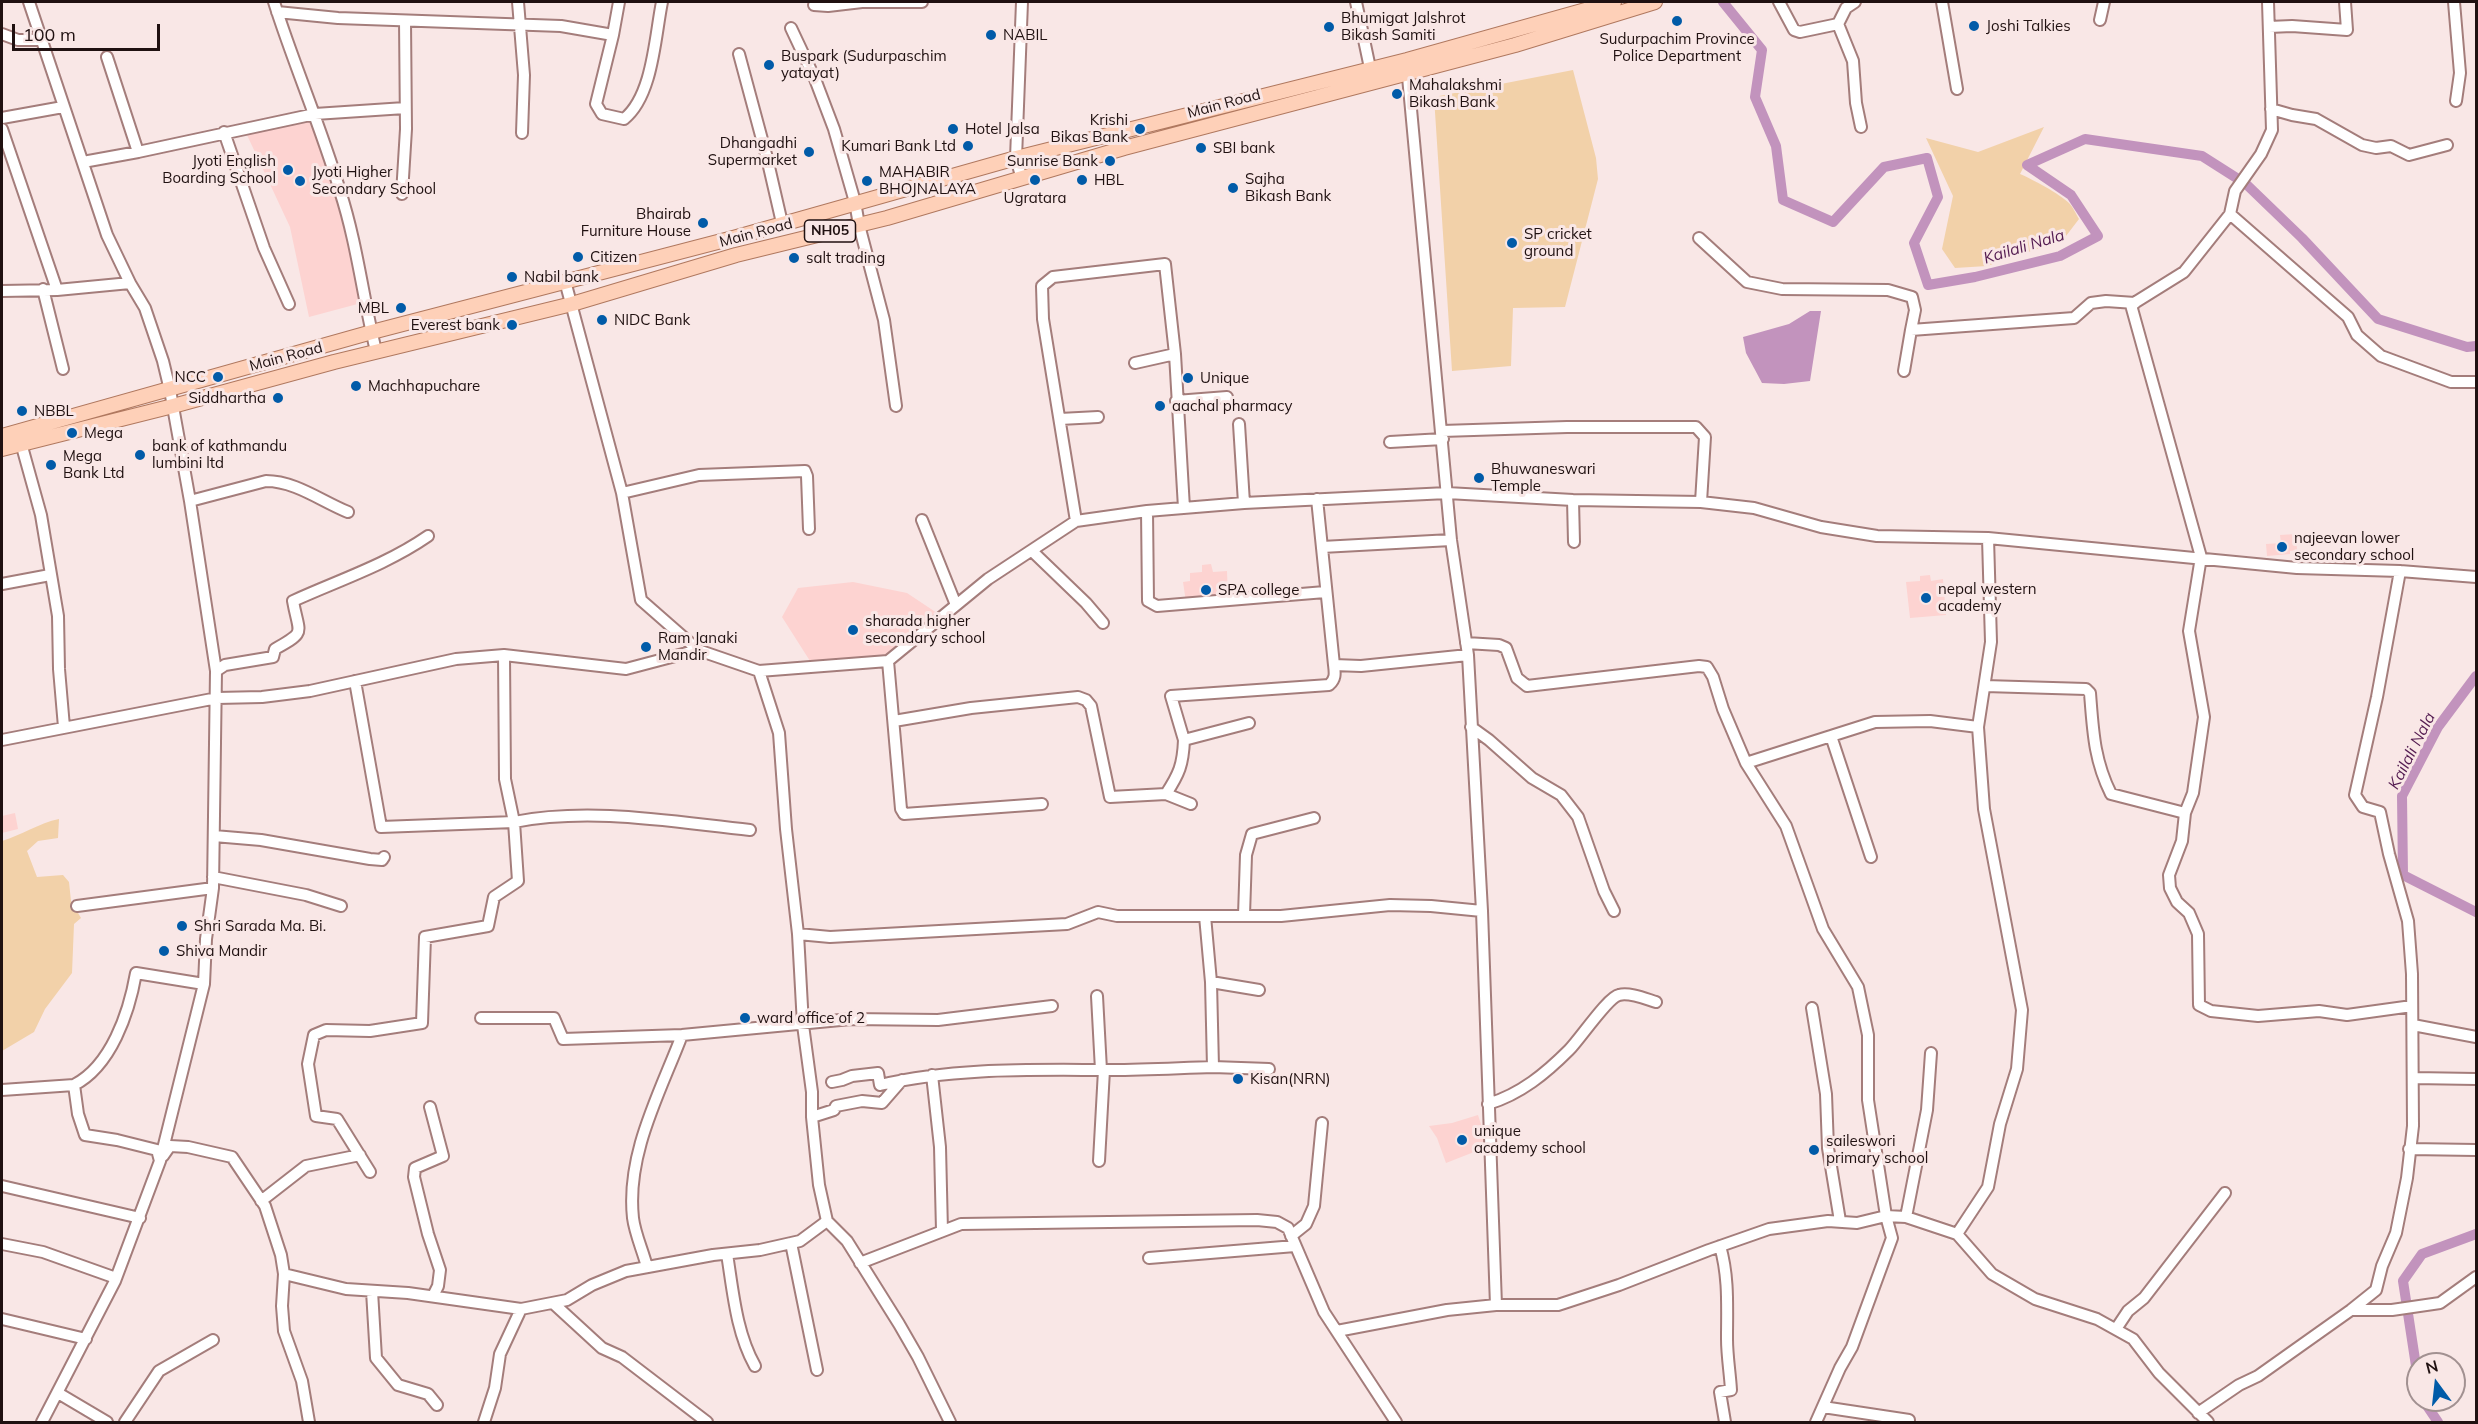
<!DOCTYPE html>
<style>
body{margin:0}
#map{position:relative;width:2478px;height:1424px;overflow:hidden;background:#f9e7e6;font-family:Mulish,sans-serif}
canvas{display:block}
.frame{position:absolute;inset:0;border:3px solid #201111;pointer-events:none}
.north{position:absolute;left:2406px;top:1352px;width:60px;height:60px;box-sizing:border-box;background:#f9e7e6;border:2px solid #a29191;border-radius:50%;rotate:345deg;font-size:16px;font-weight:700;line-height:24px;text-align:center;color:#201111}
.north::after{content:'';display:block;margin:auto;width:21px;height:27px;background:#015ba8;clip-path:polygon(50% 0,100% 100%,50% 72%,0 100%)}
.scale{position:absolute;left:12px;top:24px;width:148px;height:27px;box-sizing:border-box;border:3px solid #201111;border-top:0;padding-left:8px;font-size:18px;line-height:21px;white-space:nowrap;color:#201111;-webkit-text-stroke:4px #f9e7e6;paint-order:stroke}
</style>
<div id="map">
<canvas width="2478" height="1424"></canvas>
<div class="frame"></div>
<div class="north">N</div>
<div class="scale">100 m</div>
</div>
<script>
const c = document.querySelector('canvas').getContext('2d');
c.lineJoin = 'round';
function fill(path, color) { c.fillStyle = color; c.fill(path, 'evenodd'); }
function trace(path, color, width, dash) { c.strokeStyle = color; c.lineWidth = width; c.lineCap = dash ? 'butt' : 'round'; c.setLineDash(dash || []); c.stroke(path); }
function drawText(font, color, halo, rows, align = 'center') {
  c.font = font + ' Mulish,sans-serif'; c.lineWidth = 6; c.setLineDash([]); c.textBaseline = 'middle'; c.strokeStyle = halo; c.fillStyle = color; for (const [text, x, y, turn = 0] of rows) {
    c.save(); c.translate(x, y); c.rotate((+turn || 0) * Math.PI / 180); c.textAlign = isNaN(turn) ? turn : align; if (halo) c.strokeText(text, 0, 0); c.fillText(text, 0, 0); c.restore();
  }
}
fill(new Path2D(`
 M311,119L351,247L365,302L309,317L290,227L247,135Z
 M2296,534L2297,550L2290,551V554L2267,556L2266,544L2281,543L2280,535Z
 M1211,564L1213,572L1227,571L1228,599L1186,602L1183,582L1190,581V573L1202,572V565Z
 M1930,575L1931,581L1943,579L1946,615L1910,618L1906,582L1920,581V576Z
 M853,582L907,593L937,613L886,655L841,663L810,661L782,617L798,588Z
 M15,813L18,829L2,833V816Z
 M1478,1115L1487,1143L1474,1152L1446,1163L1437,1138L1429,1126L1452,1123Z`), '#fdd3d1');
fill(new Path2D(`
 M1573,70L1596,158L1598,179L1565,307L1513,308L1511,366L1452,371L1434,97Z
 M2044,127L2020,174C2032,179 2060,194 2069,203C2073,207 2076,214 2079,219L2066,236L2043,247L1987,266L1955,268L1942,249L1953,196L1926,138L1978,152Z
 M59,819L58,838L38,841L27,851L37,877L63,875L69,882L71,901L81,918L74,924L72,973L45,1009L34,1032L2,1051V841C22,835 39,823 59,819Z`), '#f2d1a9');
fill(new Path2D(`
 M1810,311H1821L1810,381L1784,384L1762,383L1746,353L1743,337L1789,324Z`), '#c293bd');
trace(new Path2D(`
 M1723,2L1762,50L1755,97L1776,146L1783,200L1833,222L1884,167L1927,158L1938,197L1914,243L1928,285L1975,277L2060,256L2098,236L2071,195L2027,165L2085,139L2202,156L2246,184L2302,238L2378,319L2467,347L2476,346
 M2476,676L2438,727L2402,796L2403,875L2476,912
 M2418,1379L2403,1281L2422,1254L2476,1234
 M2423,1400L2438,1422`), '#c293bd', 10);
const minor = new Path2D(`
 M29,2L107,235L130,283
 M274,2C294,65 321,127 340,191C357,243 363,298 376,351
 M518,2L524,75L522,133
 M864,2H922
 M1356,2L1370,68
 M1779,2L1794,30L1800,32L1838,24L1853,61L1856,103L1861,127
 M1942,2L1957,89
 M2268,2L2272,130L2261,154L2235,191L2230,214L2184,272L2131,305L2201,557L2189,631L2204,717L2193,793L2185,813L2182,841L2169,875L2170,888L2177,902L2189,913L2198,934L2199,1005L2211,1011L2258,1016L2319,1011L2347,1015L2412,1006
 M2454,2L2460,73L2456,101
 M814,5L828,6L862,2
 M277,12L338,18L561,26L613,35L596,104L602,114L624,119C653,96 655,36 662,2
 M2100,20L2104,2
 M1838,24L1846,8L1855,2
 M2269,27L2292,26L2347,30L2345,2
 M791,28L815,79L834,129L855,202L859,225L884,320L896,406
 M2,34L18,40H41
 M613,35L619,2
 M739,54L767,158L782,223
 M107,57L138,152
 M1407,66L1451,540L1468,655L1482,911L1496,1305
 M2271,109L2292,115L2316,119L2362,145L2376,148L2391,146L2409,155L2447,145
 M2,118L63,107
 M2,129L57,290
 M224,132L264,248L289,304
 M83,162L138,152L315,114L405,108
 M1021,176L1016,158L1022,2
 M402,194L406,129L405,21
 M2230,214L2348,317L2357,335L2381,356L2451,382H2476
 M1699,238L1747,282L1782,289L1888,290L1912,297L1915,310L1911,330
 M565,281L622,493L641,600L698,650
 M43,289L63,369
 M2,291L57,290L130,283L145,308L163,361L170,390L190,501L216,671L213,888L206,939L204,984L160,1161L115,1281L42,1422
 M1135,363L1175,354
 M1904,371L1911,330L2074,318L2091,303L2106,301L2135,303
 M1176,401L1227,397
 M1060,419L1098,417
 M1239,424L1244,503
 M1442,431L1567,427H1696L1705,437L1701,502
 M1390,442L1443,439
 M21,443L41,515L58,616L59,669L64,727
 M622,493L699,475L805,471L807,476L809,529
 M1317,499L1334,665L1361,666L1468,655
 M1573,500L1574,542
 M190,501L266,481C295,481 321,501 348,512
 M1147,511L1148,601L1157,606L1325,592
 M922,520L956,605
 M1076,521L1043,319L1042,286L1053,277L1165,264L1175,354L1184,508
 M1322,547L1451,540
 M1032,551L1086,603L1103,623
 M2,584L50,575
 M1466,643L1499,645L1506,648L1517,678L1527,686L1699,666L1707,667L1713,677L1723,709L1746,763L1786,826L1823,929L1858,987L1868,1035V1100L1886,1216L1892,1238L1852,1347L1840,1368L1816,1422
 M888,661L901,809L904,814L1042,804
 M216,671L225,665L273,657L275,649C307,631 299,635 293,601C339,580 386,565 428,536
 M759,671L779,733L786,829L798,934L803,1025L812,1092V1117L819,1185L827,1221L847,1241L899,1324L918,1357L950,1422
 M355,681L381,827L514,822C592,807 672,822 750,830
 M1985,686L2086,689L2090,693C2093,731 2094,760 2111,794L2185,813
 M894,721L971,708L1078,697L1086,700L1091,706L1110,797L1166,794L1191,804
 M1471,727L1489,740L1532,778L1561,795L1578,817L1604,891L1614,911
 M1831,736L1871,857
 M2,740L217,698L262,697L310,691L456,659L504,655L626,669L698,650L759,671L888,661L988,579L1076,521L1147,511L1244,503L1447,493L1573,500L1701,502L1754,508L1821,527L1877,536L1988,538L2297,568L2400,571L2476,577
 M1184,740L1249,723
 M1746,763L1875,722L1930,721L1978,727
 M1166,794C1179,774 1183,765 1184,740L1171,696L1329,685C1336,679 1335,673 1334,665
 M214,836L261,840L370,859L382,860L384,857
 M213,877L306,895L341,906
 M77,906L213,888
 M1244,915L1246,855L1252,834L1314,818
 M798,934L830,937L1067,924L1098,912L1117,916H1281L1390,905L1431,906L1482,911
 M1211,982L1259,990
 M1097,996L1101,1070
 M1812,1008L1826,1094L1828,1148L1840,1221
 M481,1018H554L563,1039L682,1035L851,1019L938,1020L1052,1006
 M2413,1025L2476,1037
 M1213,1067L1269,1069
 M932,1075L940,1147L942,1231
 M2413,1078L2476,1079
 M832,1082L842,1080L852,1076L878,1073L880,1085C956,1067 1035,1070 1112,1070C1146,1070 1179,1068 1213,1067L1211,982L1205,916
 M74,1085C111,1066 129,1013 136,973L204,984
 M2,1090L74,1085L78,1114L85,1135L117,1140L157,1150L160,1161
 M1488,1104C1521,1094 1546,1073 1569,1050C1580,1039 1608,997 1619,995C1629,992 1646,999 1656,1002
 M430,1107L443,1156L415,1168L414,1177L428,1234L440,1270L438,1286L433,1296
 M812,1117L834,1110L836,1106L862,1101L882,1103L902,1080
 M2409,1149L2476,1150
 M163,1156L170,1146L188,1147L232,1157L265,1206L281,1255L284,1274L346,1289L408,1293L521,1309L567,1300L592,1285L626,1271L713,1255L760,1250L800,1241L827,1221
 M1099,1161L1104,1070
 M370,1172L337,1119L316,1116L308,1064L314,1035L326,1030L370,1031L422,1023L425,937L488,926L494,897L518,881L514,822L505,779L504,655
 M2,1186L140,1218
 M261,1201L306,1166L360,1155
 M1906,1217L1927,1110L1931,1053
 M1957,1234L1988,1187L2000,1124L2017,1069L2022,1010L1984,809L1978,727L1991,642L1988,538
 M1291,1236L1306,1224L1314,1206L1322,1123
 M791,1243L817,1370
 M2,1244L43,1252L116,1278
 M1720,1246C1729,1277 1727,1307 1727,1339C1727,1356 1730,1373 1731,1390L1720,1392L1725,1422
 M727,1254C733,1291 736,1332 755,1366
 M1149,1258L1295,1246
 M860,1263L961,1224L1257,1220L1277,1222L1288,1228L1324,1312L1396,1422
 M647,1267C643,1251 635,1234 633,1218C626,1154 660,1093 682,1035
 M284,1274L282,1306L284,1331L302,1381L309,1422
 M372,1291L376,1358L398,1385L428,1394L437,1405
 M553,1303L602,1348L622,1357L707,1422
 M2351,1310H2392L2440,1303L2476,1277
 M2,1319L86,1339
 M2116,1329L2128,1311L2144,1298L2225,1193
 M1337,1331L1447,1310L1496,1305H1558L1619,1285L1709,1250L1769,1229L1828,1221L1857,1223L1886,1216L1906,1217L1957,1234L1992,1274L2035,1299L2097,1319L2133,1339L2159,1373L2208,1422
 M58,1393L107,1422
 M1823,1407L1909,1420
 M2198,1413L2239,1385L2258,1376L2351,1310L2376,1290L2382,1266L2396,1233L2407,1178L2413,1126L2412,974L2408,921L2389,854L2380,812L2363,807L2355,795L2377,697L2400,571
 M125,1422L159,1371L213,1340
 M484,1422L495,1388L500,1354L521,1309`);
const major = new Path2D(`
 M2,436L372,332L733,238L1016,158L1407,60L1614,2
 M2,449L173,406L334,362L572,304L736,255L887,218L1124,148L1515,45L1655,2`);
trace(minor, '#a47d7b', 14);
trace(major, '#b0785f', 16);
trace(minor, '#fff', 10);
trace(major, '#fed0b8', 14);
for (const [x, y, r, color] of [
 [1677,21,6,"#015ba8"],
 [1974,26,6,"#015ba8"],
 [1329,27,6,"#015ba8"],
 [991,35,6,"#015ba8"],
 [769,65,6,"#015ba8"],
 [1397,94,6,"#015ba8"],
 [953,129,6,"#015ba8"],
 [1140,129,6,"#015ba8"],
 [968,146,6,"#015ba8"],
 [1201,148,6,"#015ba8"],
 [809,152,6,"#015ba8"],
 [1110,161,6,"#015ba8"],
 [288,170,6,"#015ba8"],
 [1035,180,6,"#015ba8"],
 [1082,180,6,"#015ba8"],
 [300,181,6,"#015ba8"],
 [867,181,6,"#015ba8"],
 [1233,188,6,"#015ba8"],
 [703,223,6,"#015ba8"],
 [1512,243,6,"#015ba8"],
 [578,257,6,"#015ba8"],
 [794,258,6,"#015ba8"],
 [512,277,6,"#015ba8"],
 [401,308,6,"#015ba8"],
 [602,320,6,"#015ba8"],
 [512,325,6,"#015ba8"],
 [218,377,6,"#015ba8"],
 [1188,378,6,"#015ba8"],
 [356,386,6,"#015ba8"],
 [278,398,6,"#015ba8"],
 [1160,406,6,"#015ba8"],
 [22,411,6,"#015ba8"],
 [72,433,6,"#015ba8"],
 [140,455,6,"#015ba8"],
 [51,465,6,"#015ba8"],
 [1479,478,6,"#015ba8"],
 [2282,547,6,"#015ba8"],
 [1206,590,6,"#015ba8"],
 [1926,598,6,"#015ba8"],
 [853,630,6,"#015ba8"],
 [646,647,6,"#015ba8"],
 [182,926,6,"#015ba8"],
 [164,951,6,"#015ba8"],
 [745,1018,6,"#015ba8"],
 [1238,1079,6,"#015ba8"],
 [1462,1140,6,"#015ba8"],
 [1814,1150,6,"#015ba8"]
]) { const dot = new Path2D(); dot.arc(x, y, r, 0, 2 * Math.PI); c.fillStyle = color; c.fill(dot); trace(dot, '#f9e7e6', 2); }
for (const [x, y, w] of [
 [830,231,51]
]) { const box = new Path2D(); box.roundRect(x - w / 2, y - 11, w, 22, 4.5); c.fillStyle = '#f9e7e6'; c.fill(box); trace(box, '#201111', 1.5); }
drawText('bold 14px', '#201111', null, [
 ["NH05",830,231]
]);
drawText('15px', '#201111', '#f9e7e6', [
 ["Bhumigat Jalshrot",1341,18],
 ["Bikash Samiti",1341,35],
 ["Joshi Talkies",1986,26],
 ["NABIL",1003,35],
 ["Sudurpachim Province",1677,39,"center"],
 ["Police Department",1677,56,"center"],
 ["Buspark (Sudurpaschim",781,56],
 ["yatayat)",781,73],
 ["Mahalakshmi",1409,85],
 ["Bikash Bank",1409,102],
 ["Krishi",1128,120,"right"],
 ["Bikas Bank",1128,137,"right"],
 ["Hotel Jalsa",965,129],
 ["Dhangadhi",797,143,"right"],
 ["Supermarket",797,160,"right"],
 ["Kumari Bank Ltd",956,146,"right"],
 ["SBI bank",1213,148],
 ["Jyoti English",276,161,"right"],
 ["Boarding School",276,178,"right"],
 ["Sunrise Bank",1098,161,"right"],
 ["Jyoti Higher",312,172],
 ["Secondary School",312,189],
 ["MAHABIR",879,172],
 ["BHOJNALAYA",879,189],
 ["Sajha",1245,179],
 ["Bikash Bank",1245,196],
 ["HBL",1094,180],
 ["Ugratara",1035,198,"center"],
 ["Bhairab",691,214,"right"],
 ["Furniture House",691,231,"right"],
 ["SP cricket",1524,234],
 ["ground",1524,251],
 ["Citizen",590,257],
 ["salt trading",806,258],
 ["Nabil bank",524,277],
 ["MBL",389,308,"right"],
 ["NIDC Bank",614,320],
 ["Everest bank",500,325,"right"],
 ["NCC",206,377,"right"],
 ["Unique",1200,378],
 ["Machhapuchare",368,386],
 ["Siddhartha",266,398,"right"],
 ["aachal pharmacy",1172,406],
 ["NBBL",34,411],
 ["Mega",84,433],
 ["bank of kathmandu",152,446],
 ["lumbini ltd",152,463],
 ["Mega",63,456],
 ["Bank Ltd",63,473],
 ["Bhuwaneswari",1491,469],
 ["Temple",1491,486],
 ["najeevan lower",2294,538],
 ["secondary school",2294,555],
 ["nepal western",1938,589],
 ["academy",1938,606],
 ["SPA college",1218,590],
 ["sharada higher",865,621],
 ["secondary school",865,638],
 ["Ram Janaki",658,638],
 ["Mandir",658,655],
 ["Shri Sarada Ma. Bi.",194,926],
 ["Shiva Mandir",176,951],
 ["ward office of 2",757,1018],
 ["Kisan(NRN)",1250,1079],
 ["unique",1474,1131],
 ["academy school",1474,1148],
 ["saileswori",1826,1141],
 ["primary school",1826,1158]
], 'left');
drawText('15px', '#201111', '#f9e7e6', [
 ["Main Road",1224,104,-15],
 ["Main Road",756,233,-15],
 ["Main Road",286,357,-15]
]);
drawText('italic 16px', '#541c51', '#f9e7e6', [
 ["Kailali Nala",2024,247,-17],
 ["Kailali Nala",2412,751,-63]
]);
</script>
